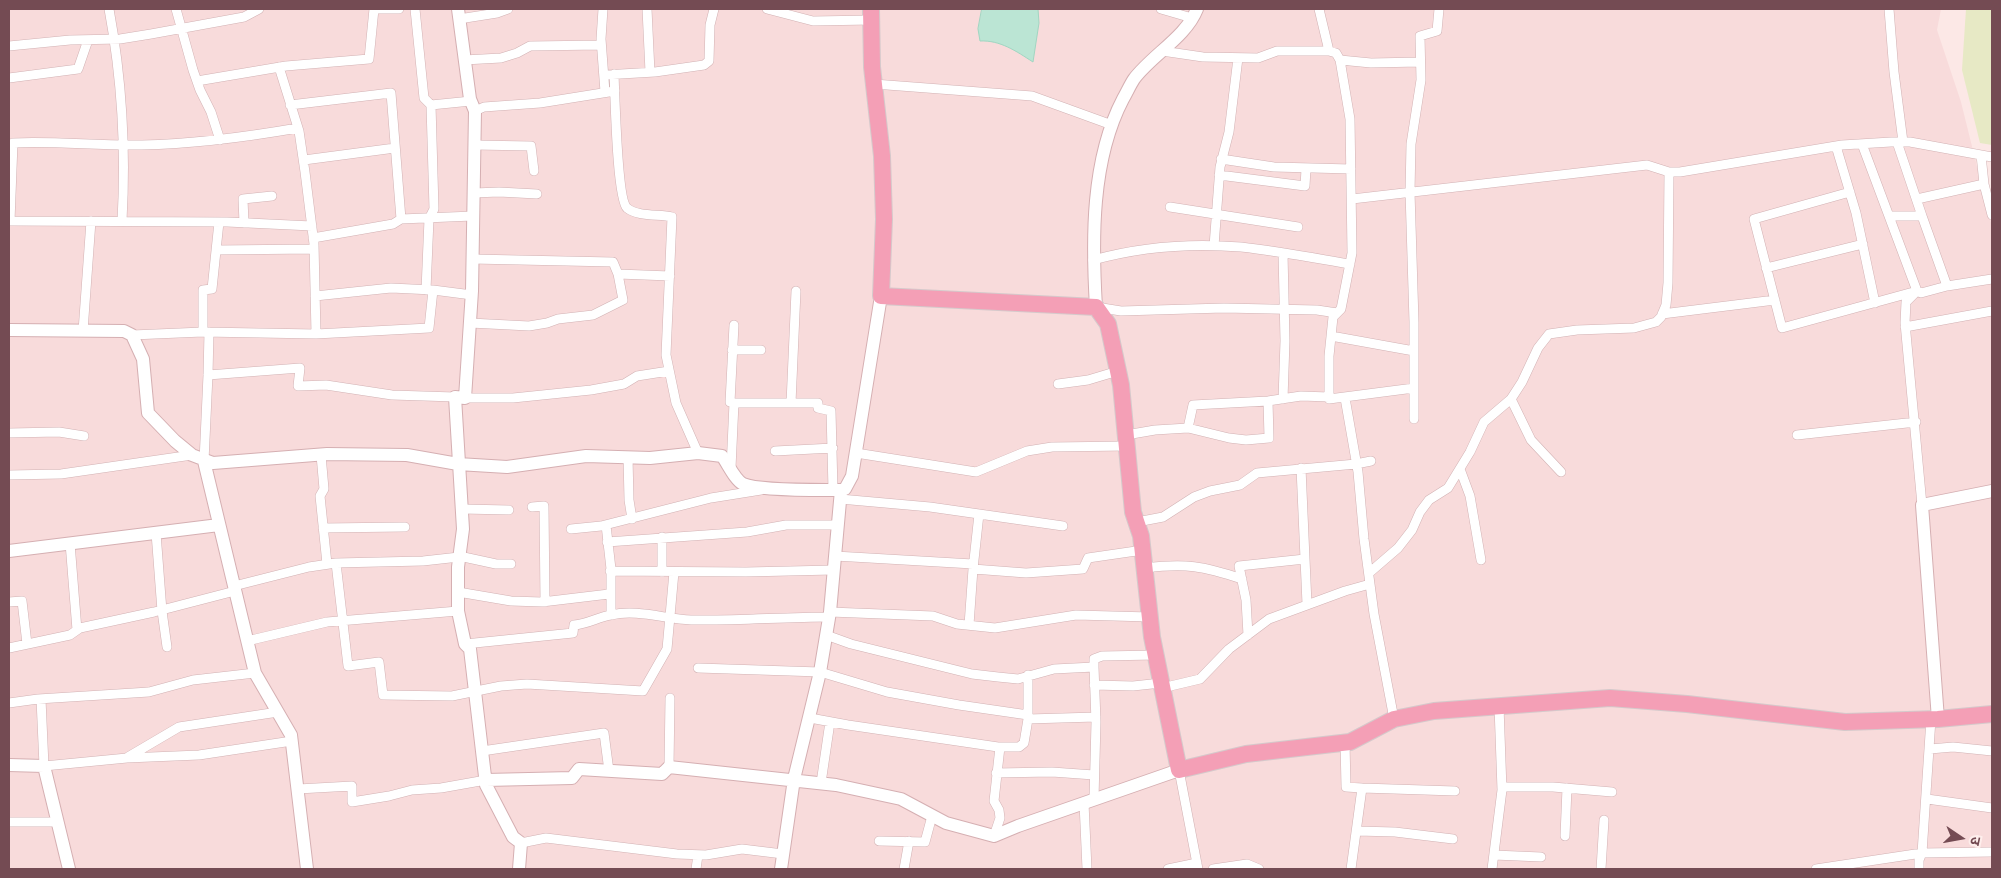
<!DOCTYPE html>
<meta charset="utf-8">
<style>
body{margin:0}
#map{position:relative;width:2001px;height:878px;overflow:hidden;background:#fce8e6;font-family:Inter,"Noto Sans Devanagari",sans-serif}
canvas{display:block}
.frame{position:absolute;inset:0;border:10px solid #744b53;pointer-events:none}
.north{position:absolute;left:1936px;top:813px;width:50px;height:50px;-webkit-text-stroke:4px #feeeec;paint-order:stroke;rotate:102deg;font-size:14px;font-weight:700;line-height:20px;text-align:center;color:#744b53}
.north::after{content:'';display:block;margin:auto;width:18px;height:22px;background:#744b53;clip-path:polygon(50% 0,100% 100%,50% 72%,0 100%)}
</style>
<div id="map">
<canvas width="2001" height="878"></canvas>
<div class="frame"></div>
<div class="north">उ</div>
</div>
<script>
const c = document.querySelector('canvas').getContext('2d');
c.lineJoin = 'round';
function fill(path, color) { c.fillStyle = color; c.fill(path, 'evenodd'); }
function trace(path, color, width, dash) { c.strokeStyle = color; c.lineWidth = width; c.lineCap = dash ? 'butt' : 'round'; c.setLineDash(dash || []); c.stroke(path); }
fill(new Path2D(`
 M9,9H1941L1937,30L1961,102L1992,227V869H9Z`), '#f8dbdb');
fill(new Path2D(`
 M1966,9H1992V145L1980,143L1962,70Z`), '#e7e9c5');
const water = new Path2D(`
 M982,9H1038L1039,23L1033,62C1016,51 1000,40 980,41L978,29Z`);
fill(water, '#bbe5d4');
trace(water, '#a1d6c2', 1);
const street = new Path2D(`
 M109,9C122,79 126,150 122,221
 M176,9L193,70L200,90L211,112L220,140
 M379,9H399
 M415,9L424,98L431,105
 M603,9L601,39L605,92
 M647,9L650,72
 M767,9L813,21L871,20
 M1161,9L1192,18
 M1319,9L1329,51
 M1889,9L1894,72L1903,142
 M459,19L497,13L508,9
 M9,46L70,40L120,39L151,34L244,17L259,9
 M1162,51L1203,57L1258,58L1277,51H1329L1336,53L1340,60L1371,63L1420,62
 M464,60L501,58L517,53L530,46L601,45
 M1340,60L1350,119L1352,253L1341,309L1333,317L1329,356V399L1414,388
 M614,74C615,94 617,199 627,208C638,217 659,214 672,217L666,355L676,403L698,453
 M604,75L655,72L704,65L709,61L710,25L714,9
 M9,78L78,69L88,40
 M197,81L286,66L369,59L374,9
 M874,84L1032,96L1112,125
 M290,105L391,93L401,219
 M475,111L484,107L540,103L615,91
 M1897,142L1922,216
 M1862,144L1917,291L1906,302L1905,323L1922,505
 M475,145L531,146L534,171
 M1836,146L1856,213L1875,303
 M1221,159L1274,167L1351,169
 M304,160L395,148
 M1219,175L1305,186L1306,169
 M1984,184L1992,215
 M1850,192L1754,219L1782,328L1917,291L1921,293L1947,286L1992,279
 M474,193L499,192L537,194
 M1352,199L1647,165L1669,172H1680L1842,145L1891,142H1910L1992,157
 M1917,199L1984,184L1981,155
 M1170,207L1298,227
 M1889,216H1922L1947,286
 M9,221L227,222L312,226
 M10,221L13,143C56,141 99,146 142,145C195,144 246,137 298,128
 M244,223L243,199L272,196
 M313,238L393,224L401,219L473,216
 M1214,246L1220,167L1229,132L1238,58
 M217,250L314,249
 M472,259L613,262L618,274L670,276
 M1093,260C1140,247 1192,243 1241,247C1277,251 1314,258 1350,264
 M1766,268L1863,244
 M426,290L429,219L434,209L431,105L471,101
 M315,296L391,288L433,290L472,295
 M1096,307L1121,311L1224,308L1317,310L1337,313
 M1662,314L1775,300
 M470,323L529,326L547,323L558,319L593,315L623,300L618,274
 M1905,327L1992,311
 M83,331L91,221
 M203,332V290L212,289L219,222
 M316,334L429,328L433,290
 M132,335L203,332L316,334L314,244L305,172L299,131L279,67
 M1331,336L1414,351
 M732,350H761
 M208,375L300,368L298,386L326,385L392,395L455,397
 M1058,384L1088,380L1118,371
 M465,398H513L591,390L624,384L637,376L669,371
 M1345,398L1358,472L1364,539L1374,614L1394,719
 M1283,399L1285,341L1283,253
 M1511,399L1531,440L1561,472
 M734,403L730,402L734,325
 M791,403L796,291
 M1414,419V322L1410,192L1411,144L1421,80L1420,36L1437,31L1439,9
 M1188,428L1193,405L1268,401L1301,396L1329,397
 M9,433L59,432L84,436
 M1126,435L1155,430L1188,428L1229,438L1246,440L1269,438L1268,401
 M1797,435L1916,422
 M775,451L833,448
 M856,453L976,472L1027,451L1052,447L1127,446
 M321,455L324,489L320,496L327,564
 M628,457L629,500L632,519
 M204,461L208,375L209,332
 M731,468L734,403H818V408L831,411L833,490
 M1301,468L1307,604
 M1460,469L1470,496L1481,560
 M9,475L61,474L192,455
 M840,499L930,507L1063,526
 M532,507L544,506L545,602
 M462,509L509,510
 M979,514L973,569L1026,573L1083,569L1088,558L1143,550
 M1137,522L1163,517L1194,497L1210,491L1240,485L1257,473L1356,464L1371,461
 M606,525L611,569V615
 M323,528L405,527
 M571,529L601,526L711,498L761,490
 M156,533L162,611L167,647
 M662,537V572
 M607,542L747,532L786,525H838
 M70,543L77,630
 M459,556L496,564H511
 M835,556L973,564
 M336,563L348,666L379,662L383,695L452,696L501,686L527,684L643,691L667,649L674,572
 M1145,568C1186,563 1203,566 1242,579
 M610,571L746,572L833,570
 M1369,573L1398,548L1412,530L1420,512L1429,500L1448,488L1470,452L1484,422L1511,399L1522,382L1538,348L1549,334L1577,330L1634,328L1656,322L1661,317L1666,305L1668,283L1669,172
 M234,586L309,567L336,563L423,561L459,557
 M458,592L511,601L542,602L609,594
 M9,602L22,601L27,644
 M830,612L933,616L957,624L995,628L1076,615L1150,617
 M969,625L973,569
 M826,635L851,644L972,674L998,677L1018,679L1054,669L1094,667V659L1102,656L1156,655
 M1248,635L1246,600L1239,566L1305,559
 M247,641L327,622L458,611
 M465,644L573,633L574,625C588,624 598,617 611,615C637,609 665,619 691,620C737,621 783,617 829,617
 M9,648L70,635L80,628L154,612L235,591
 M1094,667L1096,722L1094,799
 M698,668L820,672L887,692L959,705L1028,715V719
 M1094,685L1133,686L1161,683
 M1162,688L1200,679L1229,649L1269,619L1345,591L1370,584
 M41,699L44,766L127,758L199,755L292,741
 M9,703L38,699L149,692L193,680L255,673
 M1028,715V675
 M810,718L848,725L998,747H1019L1024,743L1028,719L1096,717
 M1345,742L1346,787L1362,788
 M1930,749L1953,747L1992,751
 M482,751L604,733L609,771
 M128,757L179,727L278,712
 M669,767L670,698
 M1179,770L1198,869
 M996,773L1052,772L1094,775
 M821,783L830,722
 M1502,787H1553L1612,792
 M298,789L352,786V802L389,796L412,790L441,788L486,780
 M1927,799L1992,808
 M1084,803L1087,869
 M9,822H58
 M1357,831L1395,832L1453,839
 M994,836L1000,818L999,810L994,801L1000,747
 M1565,836L1567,788
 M879,841L925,842L932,816
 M521,843L546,838L677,854L706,855L742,849L783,854
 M1494,855L1541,857
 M696,869L698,855
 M904,869L909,841
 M1168,869L1197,863
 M1213,869L1247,864L1259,869
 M1351,869L1362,788L1455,791
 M1492,869L1502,790L1499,706
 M1601,869L1604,820
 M1816,869L1922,853L1992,852
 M1919,869V860L1922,853L1931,719`);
const secondary = new Path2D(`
 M458,9L470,99L475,111L472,291L465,398L455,397L463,529L458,567V611L465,644L470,649L486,785L513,837L521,843L519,869
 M1096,307C1092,240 1091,160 1123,99C1127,92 1130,85 1134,79C1152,55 1186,37 1197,9
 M9,330L124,331L132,335L143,359L148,413L175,441L192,455L213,463L327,454L407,455L458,464L507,467L586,456L650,458L698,453L722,456C728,464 735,480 743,484C759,491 821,490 841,490L845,489L852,476L881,296
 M204,461L255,673L291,735L307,869
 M9,551L219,525
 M1938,719L1922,505L1992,491
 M9,765L44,766L69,869
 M486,780L572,778L579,769L662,774L669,767L836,785L901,799L946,823L994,836L1018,826L1179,770
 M781,869L794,779L820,672L830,612L841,490`);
const highway = new Path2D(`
 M871,9L872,67L882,156L884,219L881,296L1096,307L1108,324L1121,385L1133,512L1141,536L1152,637L1179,770L1246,754L1350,742L1394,719L1434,711L1610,698L1687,704L1845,722L1938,719L1992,714`);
trace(street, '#d2b2b4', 10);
trace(secondary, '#d5afb2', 14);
trace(highway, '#d5c9cb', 18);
trace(street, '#fff', 9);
trace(secondary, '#fff', 12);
trace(highway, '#f49fb6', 16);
</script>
